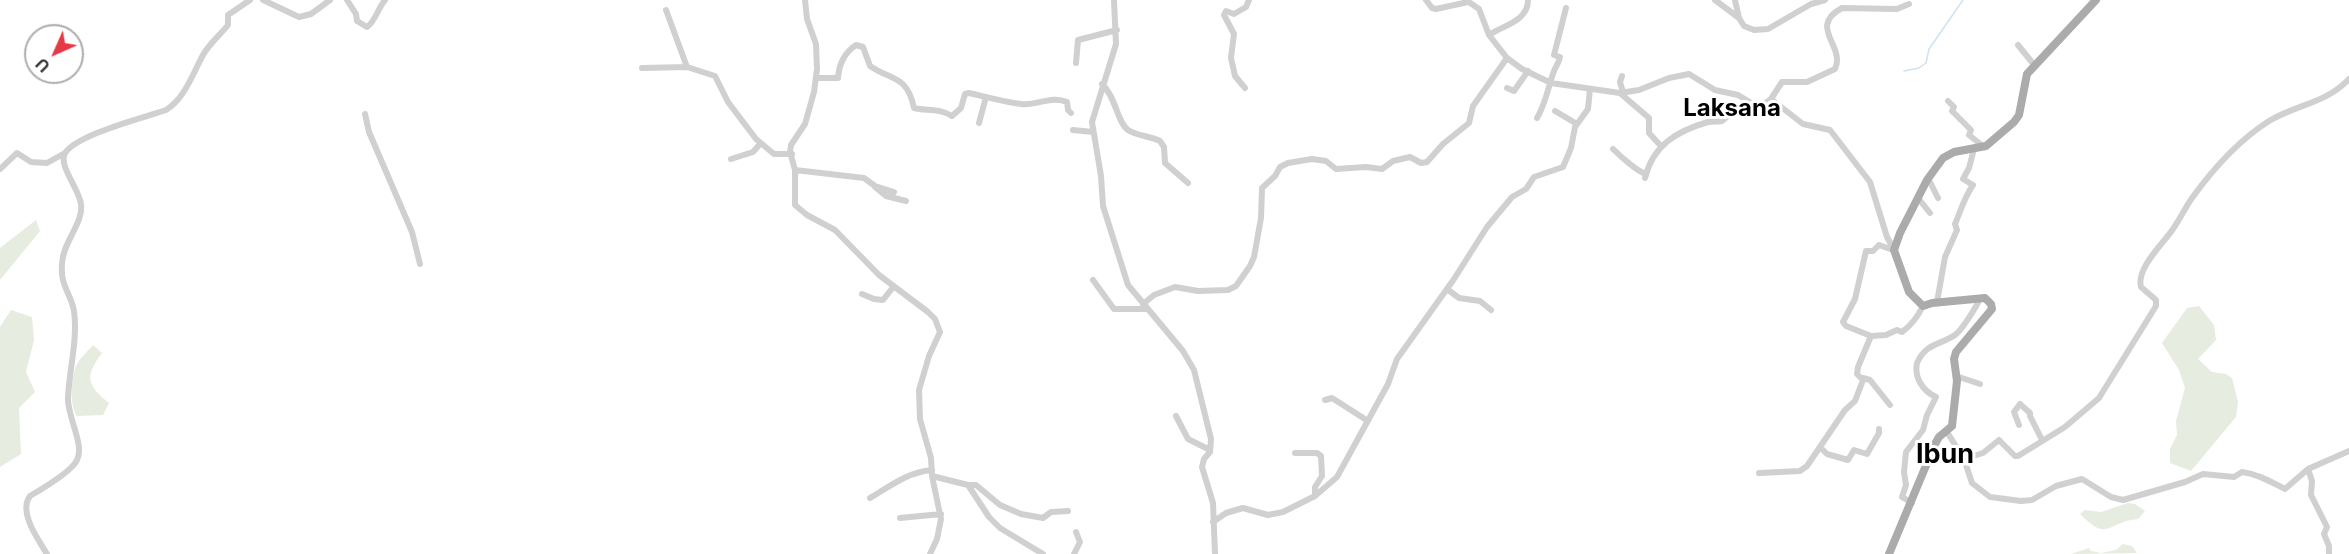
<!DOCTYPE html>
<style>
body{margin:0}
#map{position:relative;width:2349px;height:554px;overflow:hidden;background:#fff;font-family:Inter,sans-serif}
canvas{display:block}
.north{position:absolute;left:24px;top:24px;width:60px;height:60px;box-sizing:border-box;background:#fff;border:2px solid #adadad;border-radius:50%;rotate:225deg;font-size:16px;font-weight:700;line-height:24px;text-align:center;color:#333}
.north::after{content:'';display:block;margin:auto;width:21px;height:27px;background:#e63946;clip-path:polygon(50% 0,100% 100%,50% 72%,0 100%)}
</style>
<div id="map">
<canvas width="2349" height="554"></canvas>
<div class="north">U</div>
</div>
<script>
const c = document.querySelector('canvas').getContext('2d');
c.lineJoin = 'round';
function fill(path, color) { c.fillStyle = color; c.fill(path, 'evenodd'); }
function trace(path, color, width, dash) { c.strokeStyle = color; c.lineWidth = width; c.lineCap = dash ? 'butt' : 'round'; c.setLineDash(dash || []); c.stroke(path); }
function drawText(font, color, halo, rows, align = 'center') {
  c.font = font + ' Inter,sans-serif'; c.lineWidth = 6; c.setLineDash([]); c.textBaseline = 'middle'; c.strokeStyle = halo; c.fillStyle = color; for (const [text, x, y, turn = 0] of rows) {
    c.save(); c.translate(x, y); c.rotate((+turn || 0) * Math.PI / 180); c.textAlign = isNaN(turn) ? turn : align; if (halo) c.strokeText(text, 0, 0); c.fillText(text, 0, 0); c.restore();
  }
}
fill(new Path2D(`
 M36,220L40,231L0,280V248Z
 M2199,306L2214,325L2216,340L2198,359L2212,372L2226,374L2232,378L2238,402L2236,417L2191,471L2170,463V449L2177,435L2176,421L2185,388L2179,370L2162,343L2187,308Z
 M11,310L32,317L34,340L26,372L35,392L19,408L21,454L0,467V327Z
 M93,345L102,353C84,377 87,385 109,403L103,415L77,416C69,406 71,375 77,364C81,357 88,351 93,345Z
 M2128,503L2135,504L2145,511L2138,519C2106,522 2109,543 2080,514L2085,510L2101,512Z
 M2123,544L2132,546L2137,553L2071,554L2089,548L2091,551L2101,553L2116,550Z`), '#e6ecdf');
trace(new Path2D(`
 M1904,71L1919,68L1926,63L1929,49L1963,0`), '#cfe2ee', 1.5);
trace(new Path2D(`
 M263,0L299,17L311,14L330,0
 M347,0L356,14L357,21L367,27C375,22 378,8 385,0
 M805,0L807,19L816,44L817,69L814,92L805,124L791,145L790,152L795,170V205L807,215L835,230L879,275L928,312L935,319L940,332L929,356L919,390L920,419L931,458L932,476L968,485L989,517L1000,528L1043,554
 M1114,0L1116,44L1092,122L1101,176L1103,206L1128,285L1183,351L1194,370L1211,439L1210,452L1204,459L1202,467L1213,503L1215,554
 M1426,0L1432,8L1436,9L1468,2
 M1466,0L1479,9L1489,35L1507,58L1522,69L1551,83L1620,93L1639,90L1669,78L1689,74L1715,90L1738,95L1753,104L1763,105L1771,99L1803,124L1830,130L1870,182L1887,237L1894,250
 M1715,0L1739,18
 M1735,0L1739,18L1744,26L1754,30L1768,29L1811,4L1825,0
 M666,10L687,67
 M1489,35C1504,25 1528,21 1528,0
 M2018,45L2035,66
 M1076,63L1078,40L1117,30
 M642,68L687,67L715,76L728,102L756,139L774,154H792
 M1622,76L1620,82L1623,92
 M816,78H838C839,64 844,53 856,45L863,47L870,66C892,81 907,75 914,108C926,111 940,108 952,116L961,108L965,94L969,93C986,97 1004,102 1021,104C1037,106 1051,95 1067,102L1068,110L1071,113
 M1102,84C1116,97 1117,122 1128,130C1137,136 1150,136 1160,141L1164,147L1165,163L1188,183
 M1245,88L1235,76L1231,58L1234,34L1224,15L1226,11L1234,14L1246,7L1249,0
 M1507,88L1514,91L1528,71
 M1620,93L1649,118V133L1660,145
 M1771,99L1782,82H1807L1835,69C1846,46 1807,27 1842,8L1897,9L1909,4
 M1948,101L1954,107L1952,111L1971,130L1969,135L1984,147
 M1555,111L1577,124
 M365,114L369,132L412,232L420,264
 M1537,118C1546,103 1548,87 1554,71C1556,66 1559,63 1560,57L1554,55L1566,8
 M979,123L986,97
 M1073,130L1093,132
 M1613,149C1620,156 1638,172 1646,174
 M731,159L753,152L760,144
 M0,169L17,153L31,162L47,163L65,153
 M795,170L864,178L875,186L894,192
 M1645,178C1653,145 1677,131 1708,122C1713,121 1717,122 1722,121L1747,101
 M1928,178L1938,198
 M875,187L886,196L906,201
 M1918,198L1930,213
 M1093,280L1114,309H1148
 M1447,289L1459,298L1480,301L1491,310
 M862,294L874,299L883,300L894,286
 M1937,302L1945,257L1957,230L1955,224C1961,210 1964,198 1973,185L1963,179L1969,168L1974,149
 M1143,304L1154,295L1175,287L1198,291L1228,290L1236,286L1250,266L1254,257L1261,218L1262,188L1275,176L1280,167L1288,163L1312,159L1326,161L1336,169L1366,167L1382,169L1393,161L1410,157L1421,163L1427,162L1443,144L1469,123L1473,106L1507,58
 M1871,336L1846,326L1843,322L1855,299L1866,251H1873L1879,245L1893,250
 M1956,376L1980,384
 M1863,378L1870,380L1890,405
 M1325,400L1332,398L1368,421
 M1176,416L1188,439L1210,450
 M2019,425L2014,412L2020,404L2030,413V416L2042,440
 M1947,432L1964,459L1972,483L1990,497L2021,501L2032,500L2056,486L2082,479L2111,497L2123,500L2185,482L2203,474L2234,477L2242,472C2258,474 2271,482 2285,489L2308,469L2349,451
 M1820,447L1827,454L1848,460L1854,450L1867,454L1879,433V429
 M1295,453H1317L1321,456L1322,476L1315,487V496
 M1964,459L1983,453L1999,440L2015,456H2018L2065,427L2099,398L2156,306V300L2141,287C2136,268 2163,244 2173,229C2180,219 2185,208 2192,198C2213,169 2239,140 2269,121C2297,104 2325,104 2349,79
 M2308,469L2312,481L2311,495L2327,527L2324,534L2329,546V554
 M1759,473L1800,471L1807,466L1845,410L1855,401L1863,380L1857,374L1858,367L1871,336L1886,335L1897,330L1902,332C1912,325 1918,316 1923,306
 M968,485H976L1000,505L1021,514L1043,518L1051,512L1068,511
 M870,498C890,486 908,472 932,470
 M1912,503L1902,497L1906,485L1904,472L1906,452L1923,430L1927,415L1936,397C1923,391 1914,378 1917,363C1926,343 1940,345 1955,335C1962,330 1977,306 1980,298
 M900,518L941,514
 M1213,522L1226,513L1243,508L1268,515L1283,512L1315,496L1337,477L1388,384L1397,359L1454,279L1487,227L1512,197L1526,189L1534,177L1563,167L1571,148L1575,127L1588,109L1590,89
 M47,554C38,539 18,512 30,496C42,489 72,471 77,460C85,445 67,416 68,398C69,370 78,340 74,311C71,293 60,287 62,263C63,242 84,222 81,204C79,189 58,165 65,153C78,134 143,118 166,110C185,98 192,75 203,55C209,44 220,35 228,25V15L250,0
 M930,554L937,539L941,519L932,476
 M1074,554L1080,542L1076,532`), '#d0d0d0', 6);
trace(new Path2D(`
 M1889,554L1935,444L1939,437L1952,426L1957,381L1954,359L1956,352L1992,309L1991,304L1985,298L1932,303L1923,306L1909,292L1894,250L1900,233L1927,180L1943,158L1954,152L1986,146L2014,122L2019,115L2027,74L2096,0`), '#ababab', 8);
drawText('bold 24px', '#000', '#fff', [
 ["Laksana",1732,109]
]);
drawText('bold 27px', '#000', '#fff', [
 ["Ibun",1945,455]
]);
</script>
